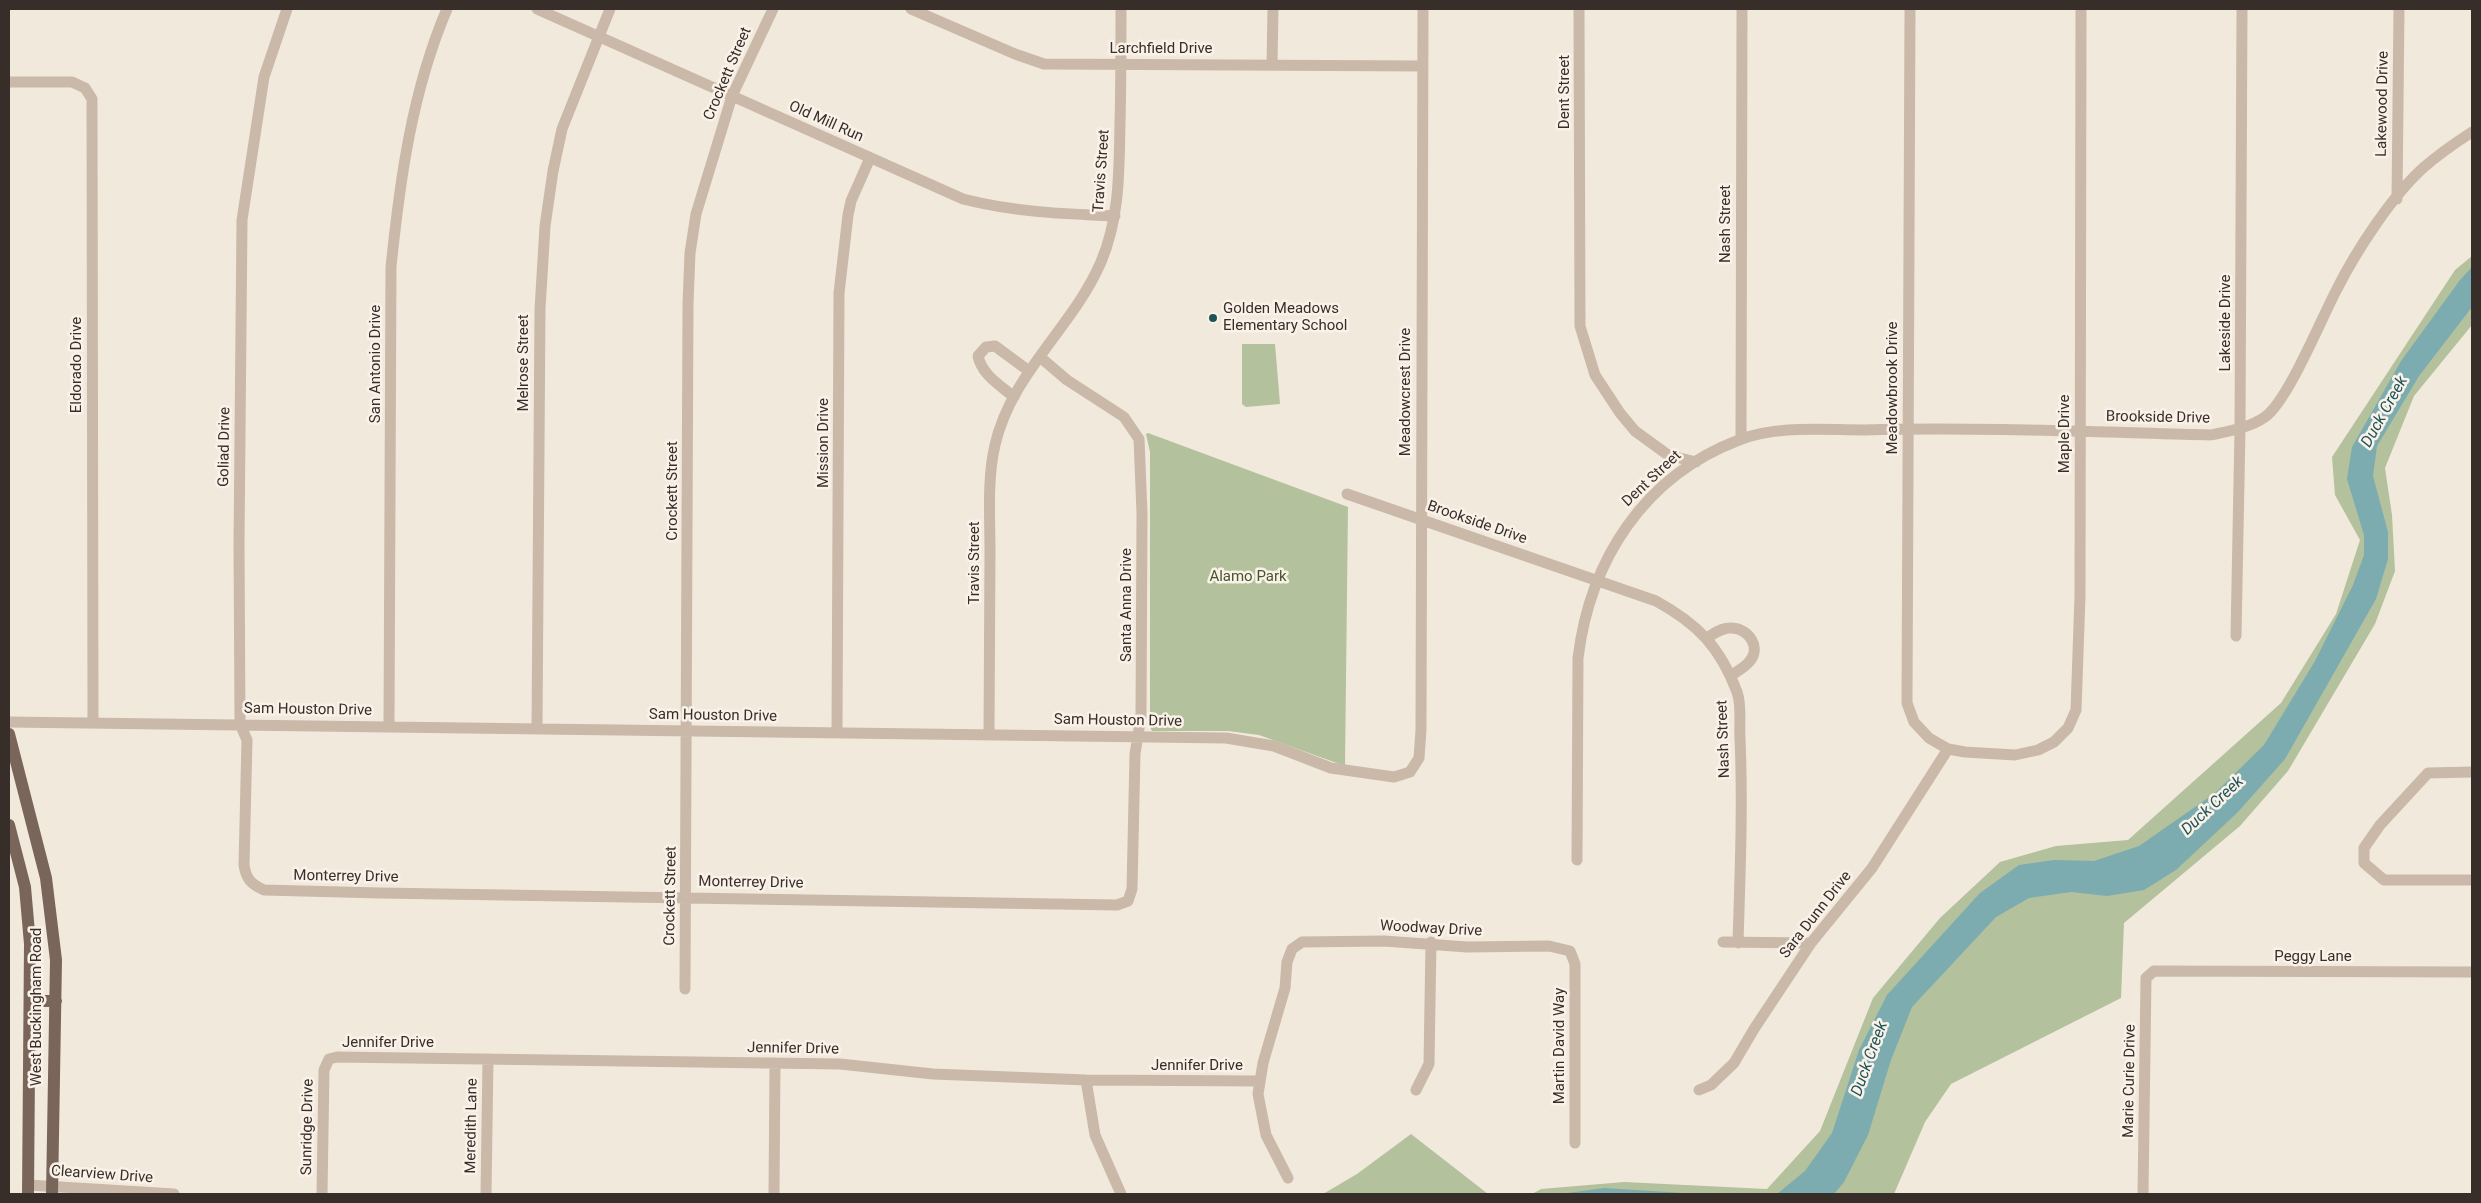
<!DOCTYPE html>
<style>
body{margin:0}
#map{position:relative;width:2481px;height:1203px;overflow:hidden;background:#f2e9dd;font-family:Roboto,sans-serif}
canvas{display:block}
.frame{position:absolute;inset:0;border:10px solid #372e29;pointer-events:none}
</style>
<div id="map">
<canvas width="2481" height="1203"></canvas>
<div class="frame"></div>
</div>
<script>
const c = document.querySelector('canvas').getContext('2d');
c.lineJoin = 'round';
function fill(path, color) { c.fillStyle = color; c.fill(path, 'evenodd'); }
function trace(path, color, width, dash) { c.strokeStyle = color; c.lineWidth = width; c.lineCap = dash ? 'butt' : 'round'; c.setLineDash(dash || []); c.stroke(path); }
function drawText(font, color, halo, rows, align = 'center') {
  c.font = font + ' Roboto,sans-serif'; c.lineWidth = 5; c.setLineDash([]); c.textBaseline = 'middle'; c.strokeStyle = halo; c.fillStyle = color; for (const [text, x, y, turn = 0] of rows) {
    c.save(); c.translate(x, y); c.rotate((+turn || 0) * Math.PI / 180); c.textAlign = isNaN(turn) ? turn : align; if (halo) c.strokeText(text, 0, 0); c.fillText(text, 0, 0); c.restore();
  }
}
fill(new Path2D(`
 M2472,256V325L2414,396L2385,468L2392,515L2395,571L2375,624L2288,771L2240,826L2124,923L2121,998L1951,1084L1925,1122L1894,1194H1532L1541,1189L1624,1182L1767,1189L1820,1131L1873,998L1940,918L2000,862L2056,846L2128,840L2281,703L2336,614L2360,540L2335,495L2332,457L2455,270Z
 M1242,344H1275L1280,404L1246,407L1242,404Z
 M1148,433L1348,507L1345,766L1259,735L1228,731H1152L1150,727V452L1146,434Z
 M1411,1134L1488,1194H1323L1357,1174Z`), '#b4c19d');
fill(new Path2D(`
 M2472,267V307L2419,376L2377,446L2373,476L2388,532V559L2376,599L2285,759L2238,812L2176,870L2144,890L2107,896L2071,892L2029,898L1996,917L1912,1007L1891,1060L1868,1135L1844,1182L1834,1194H1777L1805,1171L1832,1133L1859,1050L1887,995L1980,893L2019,865L2054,860L2094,861L2139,846L2215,793L2264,745L2315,661L2353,585L2364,555V535L2347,479L2352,447L2401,361L2460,280Z
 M1604,1188L1699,1194H1560Z`), '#7cacaf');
trace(new Path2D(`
 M287,9L264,77L242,220L239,543L240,724L247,740L244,865C246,879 251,884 264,890L381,893L1117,905L1128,901L1132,889L1135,754L1141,716L1142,513L1139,439L1124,417L1067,380L1040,357
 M537,9L963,199C1014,212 1063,214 1115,216
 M911,9L1015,54L1044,64L1422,66
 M1579,9L1580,326L1595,375L1620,413L1635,431L1668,455L1696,462
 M1910,9L1907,703L1914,722L1929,738L1948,749L1965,752L2015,755L2038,750L2054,742L2068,728L2076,710L2080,596L2081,9
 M1272,65L1273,9
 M9,82H72L85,88L92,99L93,722
 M2397,199L2399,9
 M1014,397C1000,385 982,375 978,356L986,347L995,346L1029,371
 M1741,439L1742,9
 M1347,494L1656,601C1698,624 1720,647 1737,692C1742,705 1739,724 1740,738C1743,806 1740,875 1738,943
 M2236,636L2240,429L2242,9
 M1706,638C1714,634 1722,627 1732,628C1749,629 1762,648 1749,662C1744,668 1736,672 1730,676
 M9,722L1226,738L1274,746L1331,768L1394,777L1410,772L1419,758L1421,730L1423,9
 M389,726L391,267C400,179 412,91 447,9
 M537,728L540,309L545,226L553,171L562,129L610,9
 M837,732L839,293L848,215L851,201L870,158
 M989,734C989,673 990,612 990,551C990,517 987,479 995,445C1011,374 1073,327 1101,262C1120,217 1119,170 1120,123C1121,85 1121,47 1121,9
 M2472,772L2428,773L2380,825L2364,848V863L2384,880H2472
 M1577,860L1578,658C1590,560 1644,476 1739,440C1777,425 1823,430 1864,430C1979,427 2095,432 2211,435C2229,431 2249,428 2265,417C2288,401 2322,317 2337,289C2356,251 2392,196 2423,168C2439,154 2455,143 2472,132
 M1723,942L1811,943
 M685,989L688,304L690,253L696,214L732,96L773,9
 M1086,1080L1095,1135L1121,1194
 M1416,1090L1429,1064L1431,942
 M1699,1090L1711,1085L1734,1063L1754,1029L1811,943L1872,868L1948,749
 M1288,1178L1266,1135L1258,1094L1263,1063L1285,988L1287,962L1292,949L1302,942L1384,941L1467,947L1549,946L1570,951L1575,964V1143
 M28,1185L174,1194
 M322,1194L324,1070L329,1059L337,1057L840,1064L933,1074L1086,1080L1259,1081
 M486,1194L488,1059
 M774,1194L775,1063
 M2143,1194L2146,978L2154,971L2472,972`), '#cab9a9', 11);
trace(new Path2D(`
 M9,734L46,878L56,960L52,1194
 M9,825L25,887L30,944L28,1194
 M31,1001H56`), '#79655a', 12);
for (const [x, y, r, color] of [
 [1213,318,5,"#1e5459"]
]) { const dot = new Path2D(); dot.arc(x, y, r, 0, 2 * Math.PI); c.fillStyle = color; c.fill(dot); trace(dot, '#faf2e9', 2); }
drawText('15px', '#372e29', '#faf2e9', [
 ["Larchfield Drive",1161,49],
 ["Crockett Street",728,74,-67],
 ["Dent Street",1565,92,-90],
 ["Lakewood Drive",2383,104,-89],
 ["Old Mill Run",826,122,24],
 ["Travis Street",1102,171,-86],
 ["Nash Street",1726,224,-90],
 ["Lakeside Drive",2226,323,-90],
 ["Melrose Street",524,363,-90],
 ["San Antonio Drive",376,364,-90],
 ["Eldorado Drive",77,365,-90],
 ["Meadowbrook Drive",1893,388,-90],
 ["Meadowcrest Drive",1406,392,-90],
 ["Brookside Drive",2158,418,1],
 ["Maple Drive",2065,434,-90],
 ["Mission Drive",824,443,-90],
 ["Goliad Drive",225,447,-89],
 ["Dent Street",1652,479,-43],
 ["Crockett Street",673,491,-90],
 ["Brookside Drive",1477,523,19],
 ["Travis Street",975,563,-90],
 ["Santa Anna Drive",1127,605,-90],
 ["Sam Houston Drive",308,710,1],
 ["Sam Houston Drive",713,716,1],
 ["Sam Houston Drive",1118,721,1],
 ["Nash Street",1724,739,-92],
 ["Monterrey Drive",346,877,1],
 ["Monterrey Drive",751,883,1],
 ["Crockett Street",671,896,-89],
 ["Sara Dunn Drive",1816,915,-52],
 ["Woodway Drive",1431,929,3],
 ["Peggy Lane",2313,957],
 ["West Buckingham Road",37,1007,-90],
 ["Jennifer Drive",388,1043],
 ["Martin David Way",1560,1046,-90],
 ["Jennifer Drive",793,1049,1],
 ["Jennifer Drive",1197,1066],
 ["Marie Curie Drive",2130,1081,-89],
 ["Meredith Lane",472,1126,-89],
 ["Sunridge Drive",308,1127,-89],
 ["Clearview Drive",102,1175,4]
]);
drawText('15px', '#372e29', '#faf2e9', [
 ["Golden Meadows",1223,309],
 ["Elementary School",1223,326]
], 'left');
drawText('15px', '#46562c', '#faf2e9', [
 ["Alamo Park",1248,577]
]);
drawText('italic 16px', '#1e5459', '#faf2e9', [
 ["Duck Creek",2385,412,-61],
 ["Duck Creek",2213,806,-43],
 ["Duck Creek",1870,1059,-70]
]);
</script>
